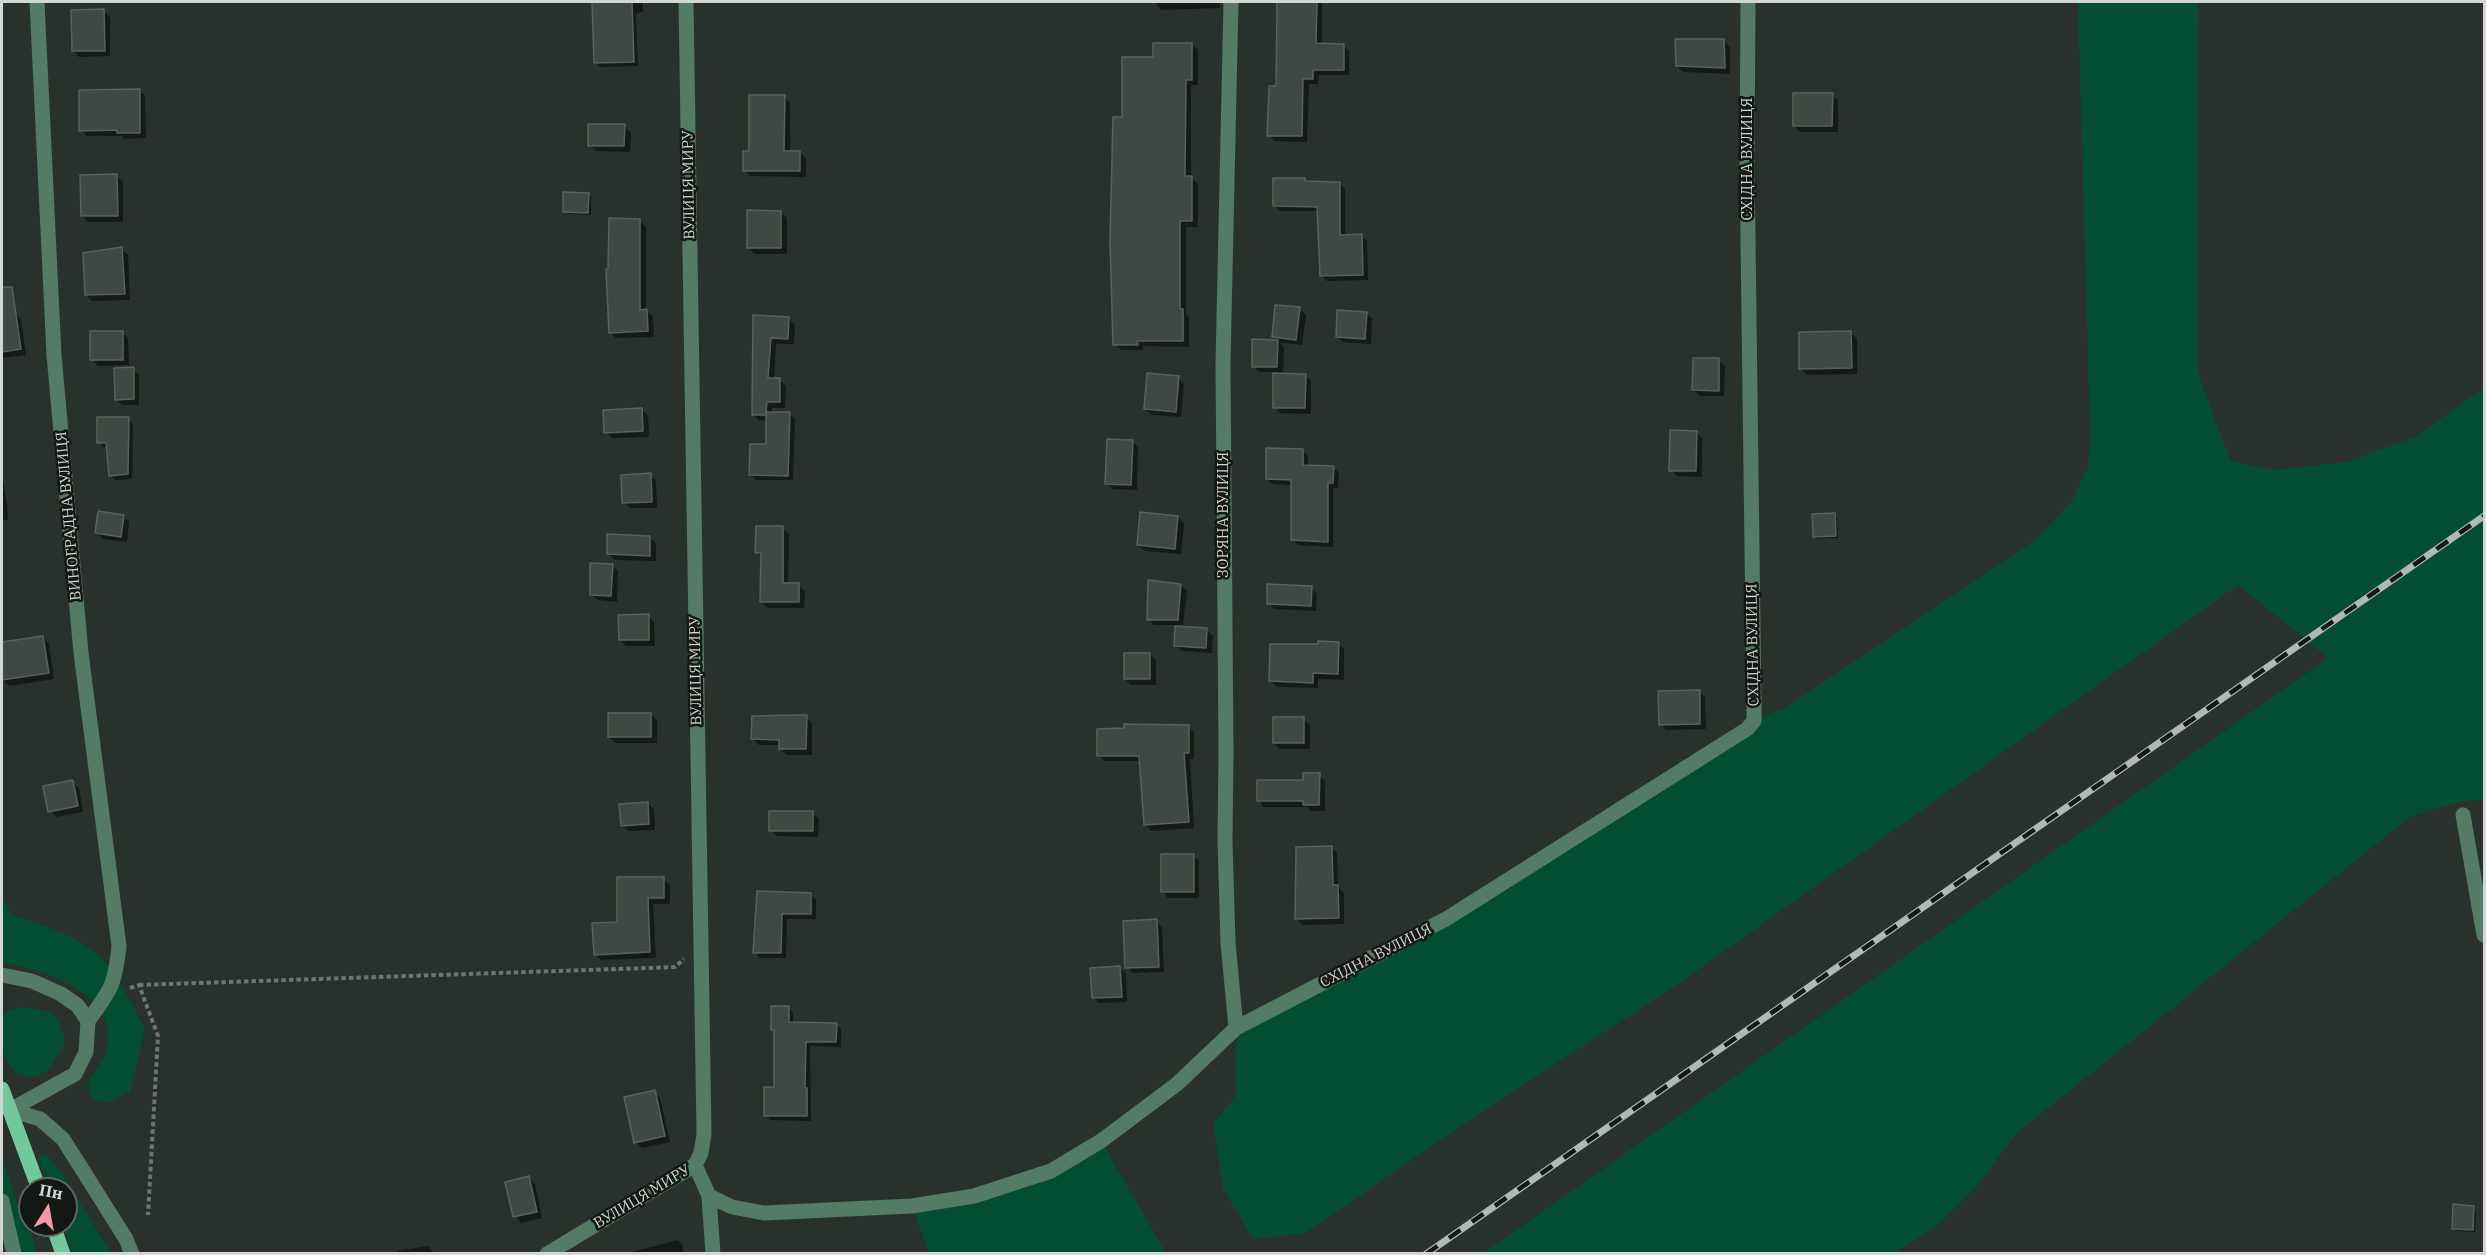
<!DOCTYPE html>
<meta charset="utf-8">
<style>
body{margin:0}
#map{position:relative;width:2486px;height:1255px;overflow:hidden;background:#28312c;font-family:"IBM Plex Serif",serif}
canvas{display:block}
.frame{position:absolute;inset:0;border:3px solid #d1d7d3;pointer-events:none}
.north{position:absolute;left:18px;top:1177px;width:60px;height:60px;box-sizing:border-box;background:#141815;border:2px solid #606461;border-radius:50%;rotate:11deg;font-size:16px;font-weight:700;line-height:24px;text-align:center;color:#d1d7d3}
.north::after{content:'';display:block;margin:auto;width:21px;height:27px;background:#f39aa8;clip-path:polygon(50% 0,100% 100%,50% 72%,0 100%)}
</style>
<div id="map">
<canvas width="2486" height="1255"></canvas>
<div class="frame"></div>
<div class="north">Пн</div>
</div>
<script>
const c = document.querySelector('canvas').getContext('2d');
c.lineJoin = 'round';
function fill(path, color) { c.fillStyle = color; c.fill(path, 'evenodd'); }
function trace(path, color, width, dash) { c.strokeStyle = color; c.lineWidth = width; c.lineCap = dash ? 'butt' : 'round'; c.setLineDash(dash || []); c.stroke(path); }
function drawText(font, color, halo, rows, align = 'center') {
  c.font = font + ' "IBM Plex Serif",serif'; c.lineWidth = 5; c.setLineDash([]); c.textBaseline = 'middle'; c.strokeStyle = halo; c.fillStyle = color; for (const [text, x, y, turn = 0] of rows) {
    c.save(); c.translate(x, y); c.rotate((+turn || 0) * Math.PI / 180); c.textAlign = isNaN(turn) ? turn : align; if (halo) c.strokeText(text, 0, 0); c.fillText(text, 0, 0); c.restore();
  }
}
fill(new Path2D(`
 M2078,2H2198V375L2231,461L2275,470L2347,462L2414,437L2484,388V800L2463,801L2411,816L2017,1133L1974,1190L1935,1227L1895,1253H1484L2328,658L2238,585L1678,984L1465,1123L1306,1233L1253,1239L1223,1189L1213,1124L1236,1095V1028L1446,919L1754,721L1788,706L2035,540L2072,501L2088,467L2090,431Z
 M2,895L11,914C42,926 80,935 103,960C121,980 132,1006 145,1029L130,1092L109,1102L92,1100L88,1082C94,1073 104,1061 107,1050C120,995 44,968 2,963Z
 M21,1007L52,1012C58,1022 65,1031 64,1043C63,1048 58,1054 55,1059C51,1068 44,1074 34,1076C2,1082 0,1037 2,1016L10,1010Z
 M1101,1141L1166,1253H929L912,1206L974,1196Z
 M37,1154L47,1156L60,1170L111,1253H73L63,1225H66V1189H50Z
 M2,1158L22,1219L30,1230L37,1253H14L2,1201Z`), '#034e32');
fill(new Path2D(`
 M593,2H643V12L636,13L638,66L600,67L595,62Z
 M1155,2H1220V8L1161,10Z
 M1278,2H1322V45H1343L1349,51V75H1319L1318,84H1309L1307,142L1275,141L1269,135L1277,87Z
 M104,11L110,17V56L79,57L73,50Z
 M1724,41L1730,47V74L1683,72L1677,66Z
 M1192,44L1198,50V85H1191V177L1198,184V227H1186V314L1189,317V347L1143,346V350H1121L1115,344L1124,119L1154,58Z
 M139,90L145,96L146,138L125,139L122,136H87L81,130Z
 M1832,94L1838,101V132H1800L1794,126Z
 M784,97L790,103V152H800L806,158V177L750,176L744,170L750,152Z
 M624,126L631,132L630,152L596,151L589,145Z
 M116,176L123,182V222H88L82,216Z
 M1305,180L1308,183H1340L1345,189V236H1361L1367,241L1368,280L1327,281L1321,275L1319,211H1280L1274,205Z
 M588,195L591,197V215L567,214L564,212Z
 M781,212L787,218V254H755L748,248Z
 M639,220L646,227V310L653,317L654,337L616,338L610,332Z
 M121,249L128,255L130,300L92,301L86,295Z
 M1300,309L1306,315L1302,345L1279,342L1284,347L1283,375H1305L1311,381V414L1280,413L1274,407L1275,372H1259L1253,366V340L1278,341L1273,336Z
 M15,313L21,319L26,355L2,358V315Z
 M1366,313L1372,319L1371,344L1343,342L1337,336Z
 M754,317L789,319L795,325L794,344H776L774,379H779L786,386L785,408H772V414H789L795,419L793,480H756L751,475L767,446L768,421L759,420L753,414Z
 M122,332L128,338L129,365L98,366L92,359Z
 M1850,332L1857,339V374L1807,375L1801,369Z
 M1719,360L1725,366L1724,396H1700L1693,390Z
 M133,369L139,375V405H122L116,399Z
 M1178,378L1184,384L1181,417L1152,415L1145,409Z
 M642,410L648,416L649,437L612,438L606,432Z
 M128,419L133,424L132,479L115,480L110,475L108,447H103L98,442Z
 M1696,432L1702,438V477L1677,476L1671,470Z
 M1132,441L1138,447L1137,490L1113,489L1107,483Z
 M1302,450L1308,456V467H1333L1339,473L1338,488H1333V547L1298,545L1292,539V485L1273,484L1267,479Z
 M2,475L7,504L8,520H2Z
 M650,475L656,481L657,508H630L624,502Z
 M1835,514L1837,517L1838,538L1817,539L1814,536Z
 M123,516L129,522L127,542L103,539L96,533Z
 M1178,517L1184,523L1181,554L1145,551L1138,545Z
 M783,528L789,534L788,585H798L805,591L804,608H768L761,602L762,558L757,552Z
 M650,538L656,544V561L615,560L609,554Z
 M612,565L618,571L617,602L598,600L591,594Z
 M1181,585L1187,591L1183,625H1177V628L1207,630L1213,636L1212,653L1182,651L1175,645L1177,625H1154L1148,619Z
 M1311,588L1317,594L1316,611L1274,609L1268,603Z
 M648,616L654,622L655,646H626L620,640Z
 M43,638L49,644L54,679L9,686L3,680L2,643Z
 M1338,643L1344,649V680L1318,679V688L1277,687L1271,681L1320,646Z
 M1150,654L1156,660V685H1131L1125,679Z
 M1699,691L1705,697L1706,729L1666,730L1660,724Z
 M651,714L657,720V743H615L609,737Z
 M806,717L812,723V755H787L780,749V745H759L753,739Z
 M1303,719L1310,725V749H1280L1274,743Z
 M1188,726L1194,732V759H1190L1194,828L1151,831L1145,824L1141,761H1105L1099,755Z
 M1319,775L1325,781V811H1311L1307,807H1264L1258,800Z
 M72,782L79,788L83,812L56,817L50,811Z
 M648,803L654,810L655,830L628,831L622,825Z
 M812,813L819,819L818,837L777,836L771,830Z
 M1331,847L1337,853L1338,887L1344,893V924L1303,925L1297,919Z
 M1193,855L1199,861V898H1168L1162,891Z
 M664,879L670,885V904H653L656,958L601,960L595,954L618,924Z
 M758,892L811,895L816,900V919H787L786,958H760L755,952Z
 M1156,921L1162,927L1164,972L1133,973L1127,967Z
 M1120,968L1126,974L1127,1002L1099,1003L1093,997Z
 M788,1007L793,1012V1024H836L841,1029V1047L810,1046L811,1121L770,1120L765,1115L775,1089L776,1032L772,1029Z
 M654,1092L660,1098L670,1142L642,1148L636,1142Z
 M529,1178L535,1184L542,1218L521,1223L515,1216Z
 M2473,1207L2476,1210L2475,1232L2456,1231L2453,1229Z
 M678,1240L682,1244L684,1254H624Z
 M428,1246L434,1254H397V1251Z`), '#0007');
const building = new Path2D(`
 M592,2H632L634,62L594,63Z
 M1277,2H1317L1316,43L1344,44V70H1313V79H1303L1302,136H1267L1269,86H1276Z
 M104,9L105,51H72L71,10Z
 M1675,39H1724L1725,68L1676,66Z
 M1153,43H1192V80H1186L1185,176H1192V221H1180V309H1183V341H1137L1138,345H1113L1110,241L1113,117H1122V57H1153Z
 M140,89V133H117V130L79,131V90Z
 M1793,93H1833L1832,126H1793Z
 M749,95H785L784,151H800V171H743V151H749Z
 M588,124H625L624,146H588Z
 M117,174L118,216H81L80,175Z
 M1273,178H1305V181L1340,182V235L1362,234L1363,275L1320,276L1317,207L1273,206Z
 M563,192L589,193L588,213L563,212Z
 M747,210L781,211V248H747Z
 M609,218L640,219V310L647,309L648,331L609,333L606,269H608Z
 M122,247L125,294L85,295L83,253Z
 M2,287H12L21,349L2,352Z
 M1275,305L1300,307L1296,340L1272,337Z
 M1337,310L1367,312L1365,339L1336,337Z
 M753,315L789,317L788,339L771,338L768,378H780V402H767L766,415H752Z
 M90,331H123V360H90Z
 M1851,331L1852,368L1799,369V332Z
 M1252,339L1278,340L1277,367H1252Z
 M1693,358H1719V391L1692,390Z
 M134,367V399L115,400L114,368Z
 M1147,373L1179,376L1176,412L1144,409Z
 M1273,373L1306,374L1305,408H1273Z
 M642,408L643,431L604,433L603,410Z
 M766,412H790L788,476L749,475L750,444H766Z
 M97,417H129L128,474L109,476L106,443H97Z
 M1670,430L1697,431L1696,471H1669Z
 M1107,439L1133,440L1131,485L1105,484Z
 M1266,448L1303,449V465L1334,466L1333,483H1328V542L1291,540V480L1266,479Z
 M651,473L652,502L622,503L621,475Z
 M98,511L124,515L121,537L95,533Z
 M1140,512L1178,516L1175,549L1137,545Z
 M1835,513L1836,536L1813,537L1812,514Z
 M756,526H783V583H799V602H760L761,553H755Z
 M607,534L650,536V556L607,554Z
 M590,563L613,564L611,596L590,595Z
 M1148,580L1181,584L1178,620H1147Z
 M1267,584L1312,586L1311,606L1267,604Z
 M649,614V640H619L618,615Z
 M1175,626L1207,628L1206,648L1174,646Z
 M43,636L49,673L2,680V642Z
 M1318,641L1339,642L1338,674L1313,673V683L1269,681L1270,644H1318Z
 M1124,653H1150V679H1124Z
 M1700,690V724L1659,725L1658,691Z
 M608,713H651V737H608Z
 M790,715H807L806,749H779V740L751,739L752,716Z
 M1273,717H1304V743H1273Z
 M1124,724L1189,725V753H1184L1189,822L1144,825L1139,756H1097V729L1124,728Z
 M1303,773H1320L1319,805H1303V801H1257V780H1303Z
 M73,780L78,806L48,812L43,786Z
 M648,802L649,824L621,826L619,804Z
 M769,811H813V831H769Z
 M1332,846L1333,885H1338L1339,918L1295,919L1296,847Z
 M1161,854H1194V892H1161Z
 M617,877H664V898H648L650,952L594,955L592,923L617,922Z
 M757,891L811,893V914H782L781,953H753Z
 M1157,919L1159,967L1125,968L1123,921Z
 M1120,966L1122,997L1092,998L1090,968Z
 M771,1006H789V1022L837,1023L836,1042H806L805,1088H807V1116H764V1087H774V1030H771Z
 M655,1090L665,1136L634,1143L624,1097Z
 M529,1176L537,1212L513,1217L505,1182Z
 M2453,1204L2474,1206L2473,1230L2452,1229Z`);
fill(building, '#404843');
trace(building, '#58615b', 1.5);
trace(new Path2D(`
 M139,985L675,967L684,959
 M130,988L139,985L158,1036L148,1215`), '#6e7671', 4, [4.5, 3]);
trace(new Path2D(`
 M37,2L54,355L81,653L119,946C115,985 111,990 88,1021
 M1231,2L1223,363L1226,752L1225,841L1228,943L1236,1028
 M2463,815L2484,935
 M2,975L32,981L61,994L78,1006L88,1021L86,1052L75,1074L10,1110
 M10,1110L40,1119L63,1139L126,1239L132,1254
 M695,1165L709,1196L713,1254
 M709,1196L732,1207L764,1213L912,1206L974,1196L1051,1171L1101,1141L1177,1084L1236,1028L1446,919L1747,729L1754,721V704L1747,160L1748,2
 M2,1201L14,1254
 M547,1254L695,1165L701,1153L704,1134L686,2`), '#537b66', 15);
trace(new Path2D(`
 M2,1089L39,1189
 M53,1225L63,1254`), '#71c89c', 15);
const rail = new Path2D(`
 M1426,1254L2484,516`);
trace(rail, '#b2b9b4', 7);
trace(rail, '#141815', 4.5, [14]);
drawText('15px', '#d1d7d3', '#141815', [
 ["СХІДНА ВУЛИЦЯ",1748,159,-90],
 ["ВУЛИЦЯ МИРУ",689,185,-91],
 ["ЗОРЯНА ВУЛИЦЯ",1224,515,-90],
 ["ВИНОГРАДНА ВУЛИЦЯ",69,516,-95],
 ["СХІДНА ВУЛИЦЯ",1753,645,-91],
 ["ВУЛИЦЯ МИРУ",696,671,-91],
 ["СХІДНА ВУЛИЦЯ",1376,956,-27],
 ["ВУЛИЦЯ МИРУ",642,1197,-31]
]);
</script>
